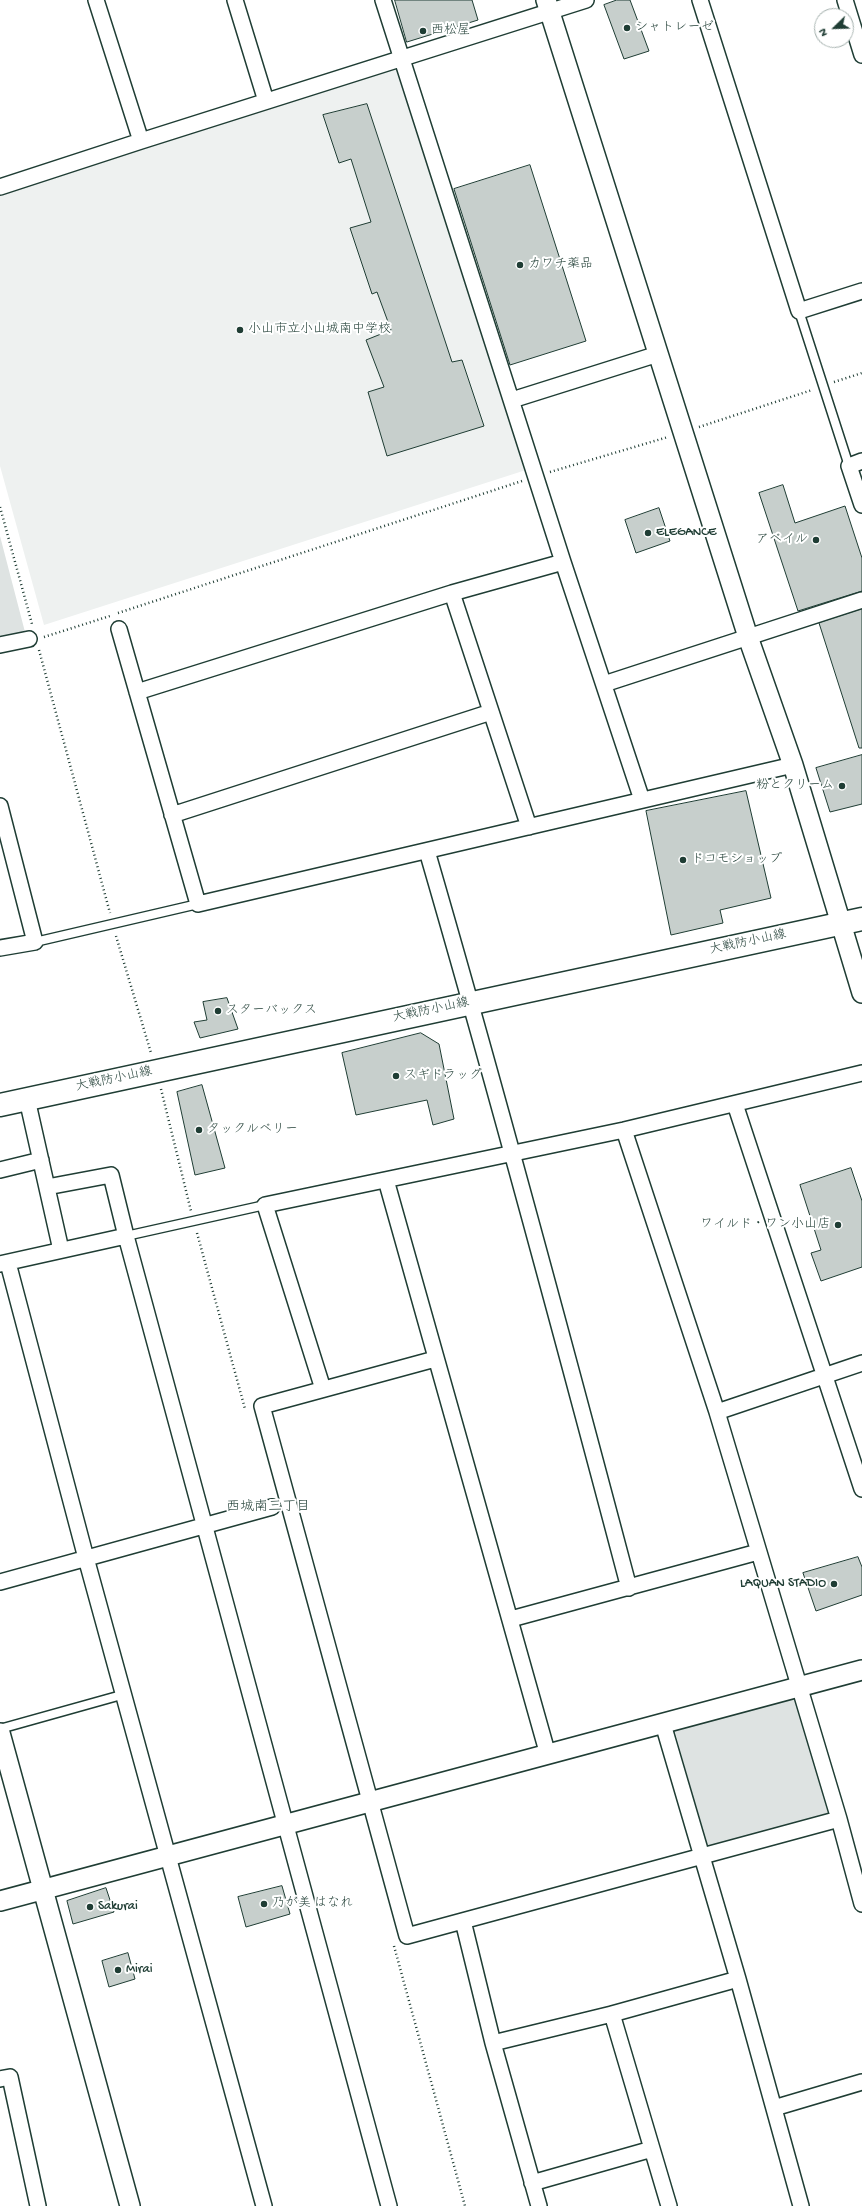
<!DOCTYPE html>
<meta charset="utf-8">
<style>
body{margin:0}
#map{position:relative;width:862px;height:2206px;overflow:hidden;background:#fff;font-family:"Gochi Hand",sans-serif}
canvas{display:block}
.north{position:absolute;left:814px;top:8px;width:40px;height:40px;box-sizing:border-box;background:#fff;border:1px solid #a5b1ae;border-radius:50%;rotate:247deg;font-size:11px;font-weight:700;line-height:16px;text-align:center;color:#1f3d34}
.north::after{content:'';display:block;margin:auto;width:14px;height:18px;background:#1f3d34;clip-path:polygon(50% 0,100% 100%,50% 72%,0 100%)}
</style>
<div id="map">
<canvas width="862" height="2206"></canvas>
<div class="north">N</div>
</div>
<script>
const c = document.querySelector('canvas').getContext('2d');
c.lineJoin = 'round';
function fill(path, color) { c.fillStyle = color; c.fill(path, 'evenodd'); }
function trace(path, color, width, dash) { c.strokeStyle = color; c.lineWidth = width; c.lineCap = dash ? 'butt' : 'round'; c.setLineDash(dash || []); c.stroke(path); }
function drawText(font, color, halo, rows, align = 'center') {
  c.font = font + ' "Gochi Hand","Klee One",sans-serif'; c.lineWidth = 4; c.setLineDash([]); c.textBaseline = 'middle'; c.strokeStyle = halo; c.fillStyle = color; for (const [text, x, y, turn = 0] of rows) {
    c.save(); c.translate(x, y); c.rotate((+turn || 0) * Math.PI / 180); c.textAlign = isNaN(turn) ? turn : align; if (halo) c.strokeText(text, 0, 0); c.fillText(text, 0, 0); c.restore();
  }
}
fill(new Path2D(`
 M396,69L526,470L44,625L0,466V194Z`), '#eef1f0');
fill(new Path2D(`
 M0,536L25,632L0,638Z
 M795,1694L828,1813L707,1847L674,1728Z`), '#dee3e2');
const building = new Path2D(`
 M395,0H472L478,20L407,42Z
 M617,0H630L649,51L624,59L604,5Z
 M367,104L452,362L462,360L484,426L387,456L368,392L384,387L366,340L391,330L377,292L372,294L350,228L371,222L351,159L339,163L323,115Z
 M530,165L586,341L510,365L454,189Z
 M783,485L795,523L845,506L862,558V591L798,611L759,493Z
 M659,508L670,541L636,553L625,520Z
 M862,609V748H859L819,623Z
 M862,755V804L830,812L816,768Z
 M746,791L771,898L720,910L723,923L671,935L646,811Z
 M227,998L238,1029L200,1038L194,1022L207,1020L203,1002Z
 M421,1033L439,1044L454,1119L433,1125L427,1100L356,1115L342,1053Z
 M202,1085L225,1168L195,1175L177,1092Z
 M851,1168L862,1201V1267L821,1281L811,1253L821,1250L800,1185Z
 M858,1557L862,1567V1595L816,1611L803,1573Z
 M282,1886L290,1914L246,1927L238,1897Z
 M106,1888L114,1912L73,1924L67,1901Z
 M128,1953L135,1979L109,1987L102,1961Z`);
fill(building, '#c7cfcc');
trace(building, '#1f3d34', 1);
const service = new Path2D(`
 M799,311L849,466
 M35,942L198,904
 M126,1236L265,1205
 M0,1729L125,1694`);
const minor = new Path2D(`
 M96,0L141,141
 M235,0L266,101
 M383,0L563,562L642,800
 M700,0L799,311L862,291
 M845,0L862,55
 M0,187L141,141L586,0
 M512,400L658,354
 M862,461L849,466L862,505
 M452,593L529,827
 M119,629L198,904L793,765
 M0,645L29,639
 M604,684L862,600
 M137,692L452,593L563,562
 M0,806L35,942L0,948
 M172,815L491,712
 M427,851C498,1095 564,1342 629,1588
 M27,1099L61,1250
 M735,1104L862,1489
 M624,1130L717,1412L839,1819L862,1904
 M0,1170L41,1160
 M386,1180L548,1755
 M47,1187L111,1175L126,1236L389,2206
 M8,1263L86,1558L264,2206
 M0,1264L126,1236
 M435,1359L262,1406L407,1936L839,1819
 M323,1389L265,1205L624,1130L862,1073
 M717,1412L862,1363
 M0,1582L272,1507
 M511,1619L758,1552
 M663,1724L738,1979L801,2206
 M463,1921L493,2043L539,2206
 M612,2014L669,2206
 M493,2043L612,2014L738,1979
 M0,2079L10,2077L38,2206
 M774,2108L862,2082
 M532,2183L652,2149`);
const tertiary = new Path2D(`
 M546,0L748,637L793,765L862,993
 M0,1733L130,2206
 M0,1901L862,1670`);
const secondary = new Path2D(`
 M0,1105L862,919`);
trace(service, '#1f3d34', 11);
trace(minor, '#1f3d34', 18);
trace(tertiary, '#1f3d34', 22);
trace(secondary, '#1f3d34', 25);
trace(new Path2D(`
 M834,382L862,373
 M699,427L812,390
 M550,472L668,437
 M0,507L32,624
 M118,613L522,481
 M44,637L110,616
 M39,650L110,913
 M116,936L151,1053
 M161,1089L191,1211
 M197,1233L245,1409
 M394,1946L465,2206`), '#1f3d34', 2.5, [1, 3]);
trace(service, '#fff', 8);
trace(minor, '#fff', 15);
trace(tertiary, '#fff', 19);
trace(secondary, '#fff', 22);
for (const [x, y, r, color] of [
 [627,28,4,"#1f3d34"],
 [423,31,4,"#1f3d34"],
 [520,265,4,"#1f3d34"],
 [240,330,4,"#1f3d34"],
 [648,533,4,"#1f3d34"],
 [816,540,4,"#1f3d34"],
 [842,786,4,"#1f3d34"],
 [683,860,4,"#1f3d34"],
 [218,1011,4,"#1f3d34"],
 [396,1076,4,"#1f3d34"],
 [199,1130,4,"#1f3d34"],
 [838,1225,4,"#1f3d34"],
 [834,1584,4,"#1f3d34"],
 [264,1904,4,"#1f3d34"],
 [90,1907,4,"#1f3d34"],
 [118,1970,4,"#1f3d34"]
]) { const dot = new Path2D(); dot.arc(x, y, r, 0, 2 * Math.PI); c.fillStyle = color; c.fill(dot); trace(dot, '#fff', 1.5); }
drawText('13px', '#1f3d34', '#fff', [
 ["シャトレーゼ",635,28],
 ["西松屋",431,31],
 ["カワチ薬品",528,265],
 ["小山市立小山城南中学校",248,330],
 ["ELEGANCE",656,533],
 ["アベイル",808,540,"right"],
 ["粉とクリーム",834,786,"right"],
 ["ドコモショップ",691,860],
 ["スターバックス",226,1011],
 ["スギドラッグ",404,1076],
 ["タックルベリー",207,1130],
 ["ワイルド・ワン小山店",830,1225,"right"],
 ["LAQUAN STADIO",826,1584,"right"],
 ["乃が美 はなれ",272,1904],
 ["Sakurai",98,1907],
 ["Mirai",126,1970]
], 'left');
drawText('13px', '#1f3d34', '#fff', [
 ["大戦防小山線",748,943,-12],
 ["大戦防小山線",431,1011,-12],
 ["大戦防小山線",114,1080,-12]
]);
drawText('14px', '#1f3d34', '#fff', [
 ["西城南三丁目",268,1508]
]);
</script>
